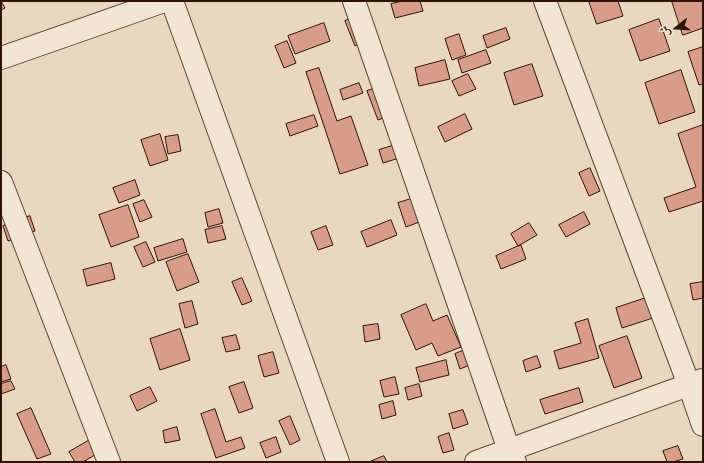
<!DOCTYPE html>
<meta charset="utf-8">
<style>
body{margin:0}
#map{position:relative;width:704px;height:463px;overflow:hidden;background:#e9d8c0;font-family:"Libre Caslon Text",Amiri,serif}
canvas{display:block}
.frame{position:absolute;inset:0;border:2px solid #301206;pointer-events:none}
.north{position:absolute;left:656px;top:8px;width:40px;height:40px;-webkit-text-stroke:3px #f1e6d6;paint-order:stroke;rotate:253deg;font-size:11px;font-weight:700;line-height:16px;text-align:center;color:#301206}
.north::after{content:'';display:block;margin:auto;width:14px;height:18px;background:#301206;clip-path:polygon(50% 0,100% 100%,50% 72%,0 100%)}
</style>
<div id="map">
<canvas width="704" height="463"></canvas>
<div class="frame"></div>
<div class="north">ش</div>
</div>
<script>
const c = document.querySelector('canvas').getContext('2d');
c.lineJoin = 'round';
function fill(path, color) { c.fillStyle = color; c.fill(path, 'evenodd'); }
function trace(path, color, width, dash) { c.strokeStyle = color; c.lineWidth = width; c.lineCap = dash ? 'butt' : 'round'; c.setLineDash(dash || []); c.stroke(path); }
const building = new Path2D(`
 M1,1L5,8L1,10Z
 M403,1H420L423,11L395,18L391,4Z
 M589,1H618L623,16L597,24Z
 M672,1H703V28L683,35Z
 M357,16L366,41L355,46L345,21Z
 M659,19L670,51L640,61L629,30Z
 M324,23L330,41L295,54L288,36Z
 M506,28L510,39L487,48L483,36Z
 M459,34L466,55L452,60L445,39Z
 M287,41L296,63L284,68L275,46Z
 M703,47V84L699,85L688,52Z
 M486,50L491,63L462,73L458,60Z
 M445,60L450,79L419,86L415,68Z
 M532,64L543,96L514,105L504,73Z
 M319,68L337,121L351,116L368,165L340,174L306,72Z
 M681,70L695,112L659,124L645,83Z
 M468,74L476,89L459,96L452,81Z
 M359,83L363,93L343,100L340,90Z
 M384,85L394,114L378,120L367,91Z
 M465,114L472,129L445,142L438,127Z
 M314,115L318,126L290,136L286,124Z
 M703,125V201L669,212L664,198L696,187L678,134Z
 M160,134L168,160L150,166L141,140Z
 M178,135L181,151L168,154L165,137Z
 M405,142L409,155L383,163L379,150Z
 M590,168L600,191L589,196L579,173Z
 M135,180L140,195L119,203L113,188Z
 M414,198L422,221L406,227L398,203Z
 M144,200L152,217L140,222L133,204Z
 M128,205L139,237L111,247L99,215Z
 M219,209L223,223L208,227L205,213Z
 M584,212L590,224L566,237L559,225Z
 M30,216L35,231L8,241L3,226Z
 M391,220L397,235L367,247L361,232Z
 M529,223L537,235L518,246L511,234Z
 M222,226L226,239L208,243L205,230Z
 M326,226L333,245L318,250L311,232Z
 M183,239L187,252L158,261L154,248Z
 M146,242L155,262L143,267L134,247Z
 M521,245L526,259L501,269L496,256Z
 M188,254L199,282L177,291L166,262Z
 M111,263L115,279L87,286L83,270Z
 M242,278L252,301L242,305L232,282Z
 M703,282V298L693,300L690,284Z
 M649,297L656,317L622,328L616,308Z
 M192,301L198,324L185,328L179,304Z
 M426,304L433,321L447,315L461,347L438,356L432,343L416,350L401,315Z
 M588,319L599,358L559,369L554,351L581,343L575,323Z
 M378,324L380,339L365,342L363,326Z
 M180,329L190,360L160,370L150,339Z
 M236,335L240,349L226,352L222,338Z
 M627,336L642,378L614,388L599,346Z
 M467,349L472,364L460,369L455,354Z
 M273,352L279,373L264,377L258,356Z
 M537,356L541,367L526,372L523,361Z
 M446,360L449,375L420,382L416,368Z
 M6,365L11,379L1,382V367Z
 M395,377L399,394L384,397L380,381Z
 M11,381L15,389L1,394V384Z
 M244,382L253,408L239,413L229,387Z
 M419,384L422,396L408,400L405,388Z
 M150,387L157,401L137,411L130,396Z
 M579,388L583,402L545,414L540,400Z
 M393,401L396,415L382,419L379,405Z
 M31,408L51,454L37,459L17,414Z
 M215,409L226,442L241,437L245,448L216,458L201,414Z
 M463,410L468,424L453,429L449,414Z
 M290,416L300,440L290,445L279,421Z
 M177,427L180,440L165,443L163,431Z
 M449,433L454,450L443,453L438,437Z
 M95,437L103,450L83,462H75L69,452Z
 M276,437L281,452L266,458L260,443Z
 M678,446L683,459L673,462H667L663,451Z
 M384,456L387,462H369Z`);
fill(building, '#d99c88');
trace(building, '#301206', 1);
const minor = new Path2D(`
 M172,1L338,462
 M354,1L509,450L515,462
 M545,1L689,385L703,425
 M1,58L164,1
 M1,182L109,462
 M476,462L702,380`);
trace(minor, '#5e4434', 24);
trace(minor, '#f1e6d6', 22);
</script>
